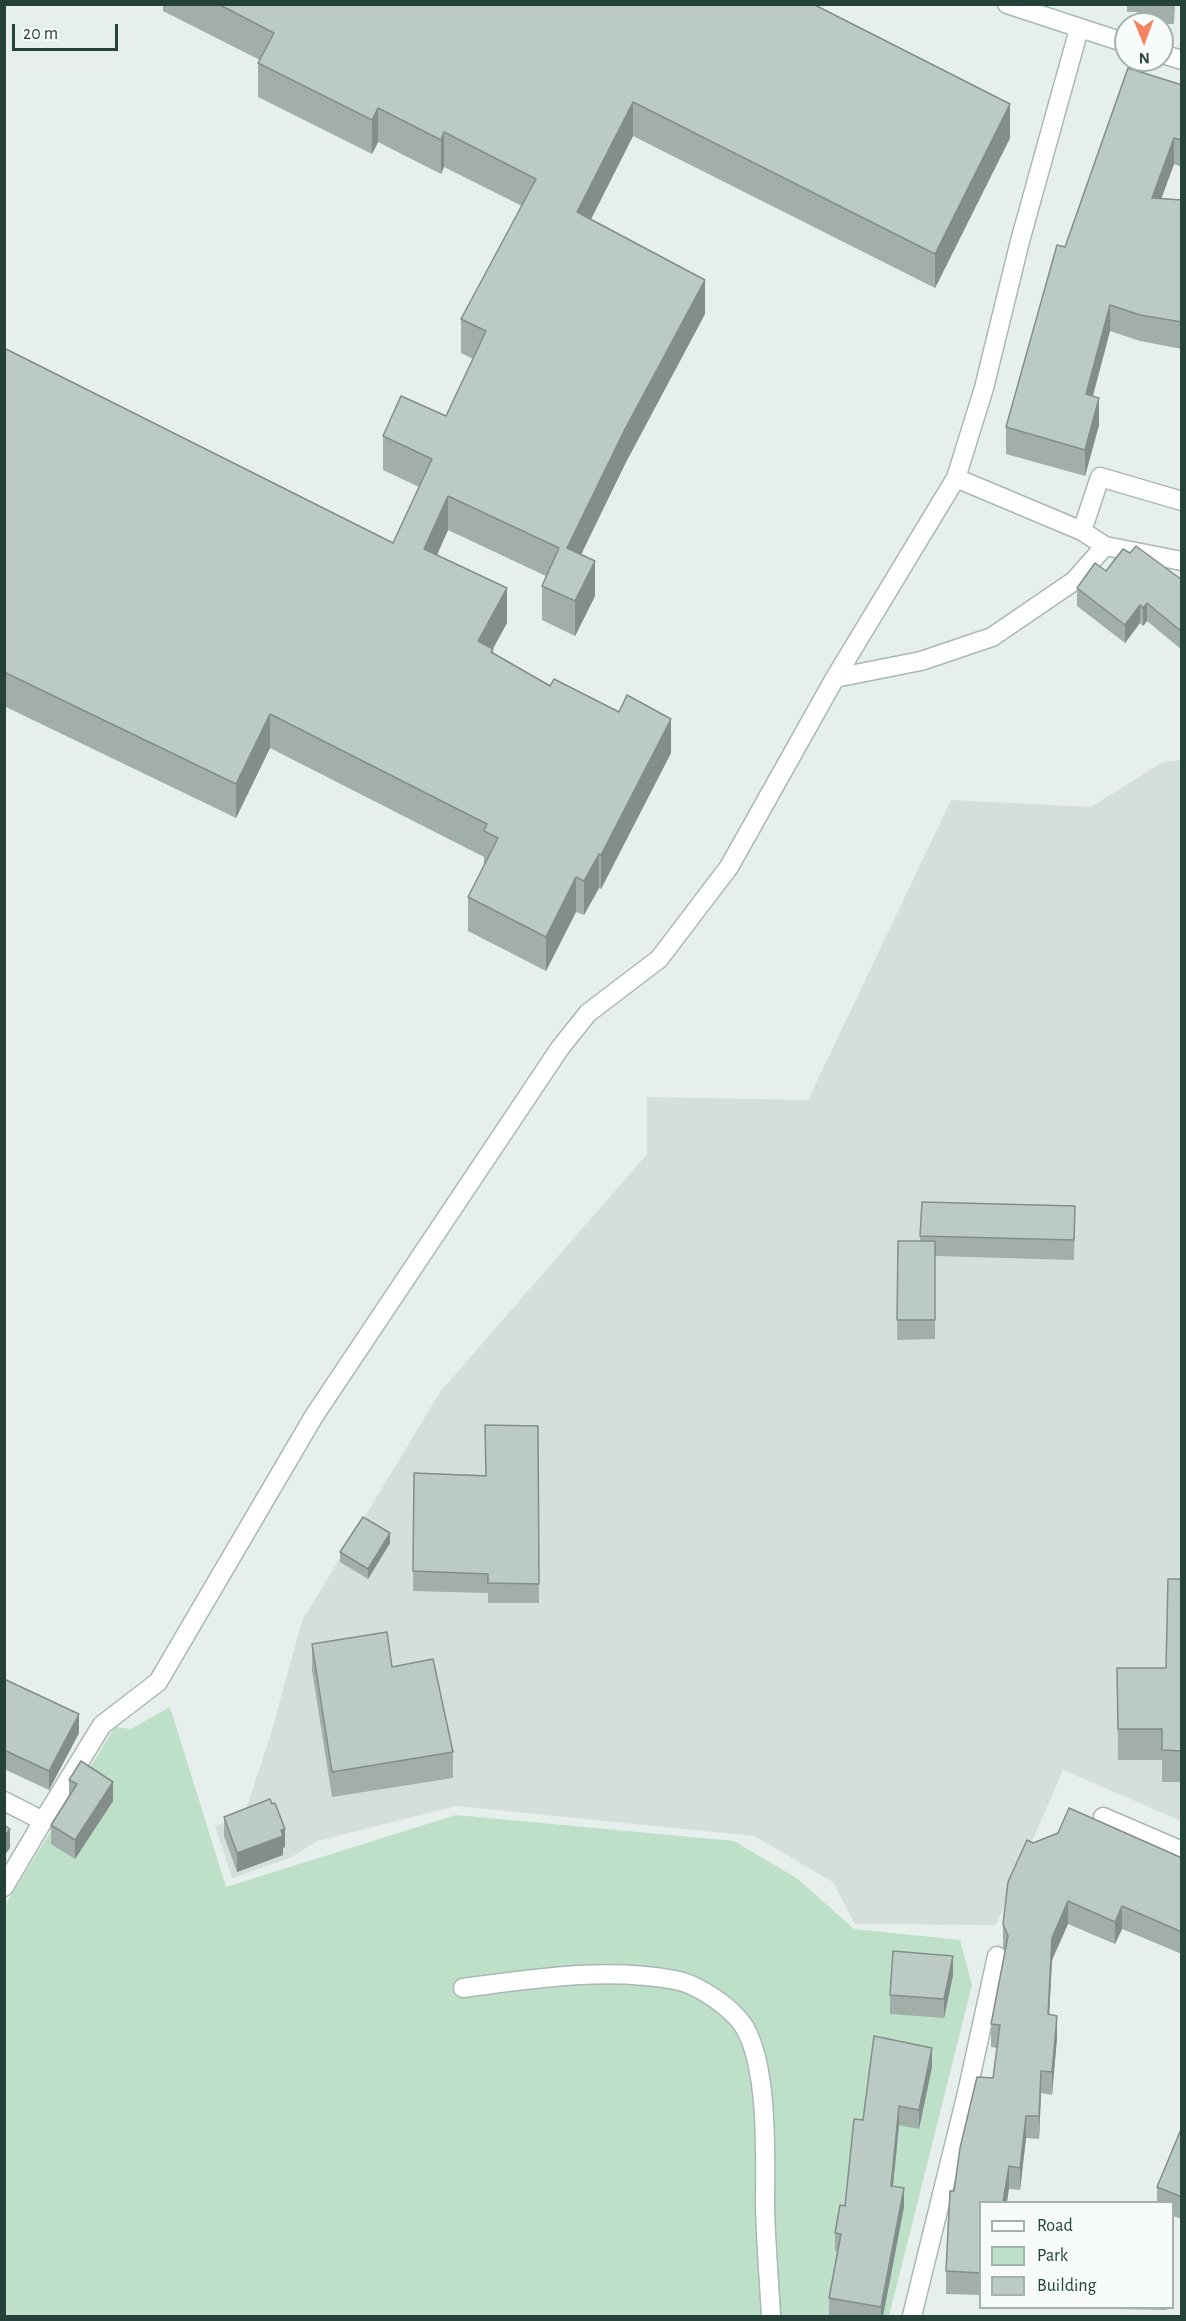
<!DOCTYPE html>
<style>
body{margin:0}
#map{position:relative;width:1186px;height:2321px;overflow:hidden;background:#e6efeb;font-family:"Alegreya Sans",sans-serif}
canvas{display:block}
.frame{position:absolute;inset:0;border:6px solid #24423a;pointer-events:none}
.legend{position:absolute;left:979px;top:2201px;width:195px;height:108px;box-sizing:border-box;background:#f7fbf9;border:2px solid #a3b1ad;margin:0;padding:8px 10px;list-style:none;font-size:18px;color:#24423a}
.legend li{display:flex;align-items:center;gap:12px;height:30px}
.legend b{width:30px;border:2px solid #a3b1ad}
.north{position:absolute;left:1114px;top:12px;width:60px;height:60px;box-sizing:border-box;background:#f7fbf9;border:2px solid #a3b1ad;border-radius:50%;rotate:179deg;font-size:16px;font-weight:700;line-height:24px;text-align:center;color:#24423a}
.north::after{content:'';display:block;margin:auto;width:21px;height:27px;background:#f4845f;clip-path:polygon(50% 0,100% 100%,50% 72%,0 100%)}
.scale{position:absolute;left:12px;top:24px;width:106px;height:27px;box-sizing:border-box;border:3px solid #24423a;border-top:0;padding-left:8px;font-size:18px;line-height:21px;white-space:nowrap;color:#24423a;-webkit-text-stroke:4px #f7fbf9;paint-order:stroke}
</style>
<div id="map">
<canvas width="1186" height="2321"></canvas>
<div class="frame"></div>
<ul class="legend">
<li><b style="height:8px;background:#fff"></b>Road</li>
<li><b style="height:16px;background:#bfe0c8"></b>Park</li>
<li><b style="height:16px;background:#bbcac4"></b>Building</li>
</ul>
<div class="north">N</div>
<div class="scale">20 m</div>
</div>
<script>
const c = document.querySelector('canvas').getContext('2d');
c.lineJoin = 'round';
function fill(path, color) { c.fillStyle = color; c.fill(path, 'evenodd'); }
function trace(path, color, width, dash) { c.strokeStyle = color; c.lineWidth = width; c.lineCap = dash ? 'butt' : 'round'; c.setLineDash(dash || []); c.stroke(path); }
fill(new Path2D(`
 M1181,760V1821L1063,1770L996,1925L855,1924L833,1882L754,1836L456,1806L317,1841L290,1858L232,1878L215,1826L244,1815L269,1740L302,1621L440,1392L647,1154V1097L808,1100L951,800L1091,807L1163,762Z`), '#d4dfda');
fill(new Path2D(`
 M170,1707L226,1887L456,1815L734,1841L798,1879L854,1929L960,1940L972,1985L889,2316H5L4,1907L115,1727L131,1729Z`), '#bfe0c8');
const minor = new Path2D(`
 M1007,4L1126,43
 M1162,54L1182,60
 M956,478L1082,531L1105,546L1182,561
 M1082,531L1100,477L1182,501
 M835,678L921,661L992,637L1074,581L1105,546
 M4,1801L43,1821L4,1887
 M1103,1817L1182,1851
 M43,1821L102,1725L158,1682L314,1416L560,1048L588,1013L659,959L729,867L835,678L956,478L984,388L1020,241L1079,29
 M463,1988C533,1979 605,1967 675,1980C698,1984 733,2008 745,2028C769,2071 765,2158 765,2208C766,2244 769,2280 771,2316
 M912,2316L967,2093L997,1956`);
trace(minor, '#a8b8b2', 21);
trace(minor, '#fff', 18);
fill(new Path2D(`
 M163,4H813L1010,138L935,288L633,136L591,219L705,314L625,464L581,555L595,596L575,636L542,620V586L546,576L448,530L437,555L507,623L493,648V653L671,753L601,889L599,888L584,915L576,912L546,971L468,931V897L484,865V857L270,748L236,818L4,706V348L393,543L419,487L383,470V436L446,416L473,359L461,353V319L522,206L444,167L441,174L378,142L372,154L258,97V63L260,60L163,11Z
 M1127,4H1175L1174,24H1137V12H1127Z
 M1182,85V167L1174,164L1161,199L1182,200V349L1140,341L1110,331L1093,396L1099,425L1085,476L1006,454V427L1065,247Z
 M1106,571L1182,580V650L1147,621L1143,626L1140,623L1125,643L1077,606V588Z
 M1075,1225L1074,1260L935,1256V1339L897,1340L898,1241H920V1236Z
 M538,1426L539,1603H488V1593L413,1591L414,1473L486,1475Z
 M390,1543L368,1579L340,1562V1552Z
 M1182,1579V1782H1162V1760H1118L1117,1668H1166Z
 M312,1644L392,1667L453,1752V1778L332,1797L312,1670Z
 M4,1679L79,1733L49,1790L4,1769Z
 M69,1780L113,1801L75,1859L51,1844V1825L69,1795Z
 M224,1817L285,1847L283,1848V1855L237,1872L224,1836Z
 M1033,1843L1182,1858V1954L1122,1929L1115,1944L1068,1924L1052,1960L1049,2015L1057,2038L1052,2095L1041,2093L1039,2139L1026,2138L1020,2190L1009,2189L981,2202V2295L946,2294V2271L954,2191L993,2078L997,2048L991,2047V2024L1005,1951L1003,1947V1924Z
 M953,1975L944,2018L890,2014V1995Z
 M932,2067L919,2129L899,2125L893,2186L904,2207L883,2316H829V2298L838,2252L835,2251V2233L845,2206L863,2120Z
 M1182,2127V2219L1173,2216V2202H1157V2187Z
 M1116,2307H1167V2310L1116,2309Z`), '#a1aea9');
fill(new Path2D(`
 M633,102V136L577,247V212Z
 M1010,104V138L935,288V254Z
 M378,108V142L372,154V120Z
 M444,132V167L441,174V140Z
 M1174,138V164L1152,224V198Z
 M705,280V314L625,464L567,583V548L625,429Z
 M1110,305V331L1086,421V394Z
 M1099,398V425L1085,476V450Z
 M448,496V530L424,584V549Z
 M595,561V596L575,636V601Z
 M507,588V623L478,676V641Z
 M1147,603V621L1143,626V608Z
 M1140,605V623L1125,643V625Z
 M270,714V748L236,818V784Z
 M671,719V753L601,889V855Z
 M599,854V888L584,915V881Z
 M576,877V912L546,971V937Z
 M390,1533V1543L368,1579V1569Z
 M79,1714V1733L49,1790V1771Z
 M113,1782V1801L75,1859V1840Z
 M10,1829V1848L4,1856V1837Z
 M285,1829V1847L283,1848V1855L237,1872V1853Z
 M1068,1901V1924L1052,1960L1048,2037V2014L1052,1938Z
 M1122,1906V1929L1115,1944V1922Z
 M953,1956V1975L944,2018V1999Z
 M1057,2016V2038L1052,2095V2072Z
 M932,2048V2067L919,2129V2110Z
 M1041,2071V2093L1039,2139V2116Z
 M899,2106V2125L891,2205V2186Z
 M1026,2116V2138L1020,2190V2168Z
 M1009,2166V2189L1007,2202H1003Z
 M904,2188V2207L883,2316H881V2307Z`), '#838d89');
const building = new Path2D(`
 M218,4H813L1010,104L935,254L633,102L577,212L705,280L625,429L567,548L595,561L575,601L542,586L559,548L448,496L424,549L507,588L478,641L493,649L491,652L550,686L554,679L619,712L627,695L671,719L601,855L599,854L584,881L576,877L546,937L468,897L498,838L484,831L487,824L270,714L236,784L4,672V348L393,543L432,459L383,436L401,396L446,416L486,331L461,319L536,179L444,132L441,140L378,108L372,120L258,63L274,33Z
 M1137,4H1174V5H1137Z
 M1128,68L1182,85V140L1174,138L1152,198L1182,200V322L1140,315L1110,305L1086,394L1099,398L1085,450L1006,427L1057,245L1065,247Z
 M1136,546L1182,580V632L1147,603L1143,608L1140,605L1125,625L1077,588L1095,563L1106,571L1123,549L1130,553Z
 M922,1202L1075,1206L1074,1240L920,1236Z
 M898,1241H935V1320H897Z
 M485,1425L538,1426L539,1584L488,1583V1574L413,1571L414,1473L486,1476Z
 M363,1517L390,1533L368,1569L340,1552Z
 M1168,1579H1182V1751L1162,1750V1729H1118L1117,1668H1166Z
 M387,1632L392,1667L433,1659L453,1752L332,1772L312,1644Z
 M4,1679L79,1714L49,1771L4,1750Z
 M81,1761L113,1782L75,1840L51,1825L77,1784L69,1780Z
 M270,1799L272,1804L275,1803L285,1829L281,1830L283,1836L237,1853L224,1817Z
 M1069,1808L1182,1858V1932L1122,1906L1115,1922L1068,1901L1052,1938L1048,2014L1057,2016L1052,2072L1041,2071L1039,2116H1026L1020,2168L1009,2166L1003,2202H981V2273L946,2271L950,2191H954L960,2148L977,2077L993,2078L1000,2025L991,2024L1008,1936L1003,1924L1008,1882L1027,1840L1033,1843L1058,1833Z
 M4,1825L10,1829L4,1837Z
 M893,1951L953,1956L944,1999L890,1995Z
 M874,2036L932,2048L919,2110L899,2106L891,2186L904,2188L881,2307L829,2298L841,2234L835,2233L840,2205L845,2206L854,2119L863,2120Z
 M1182,2127V2197L1157,2187Z`);
fill(building, '#bbcac4');
trace(building, '#838d89', 1.5);
</script>
